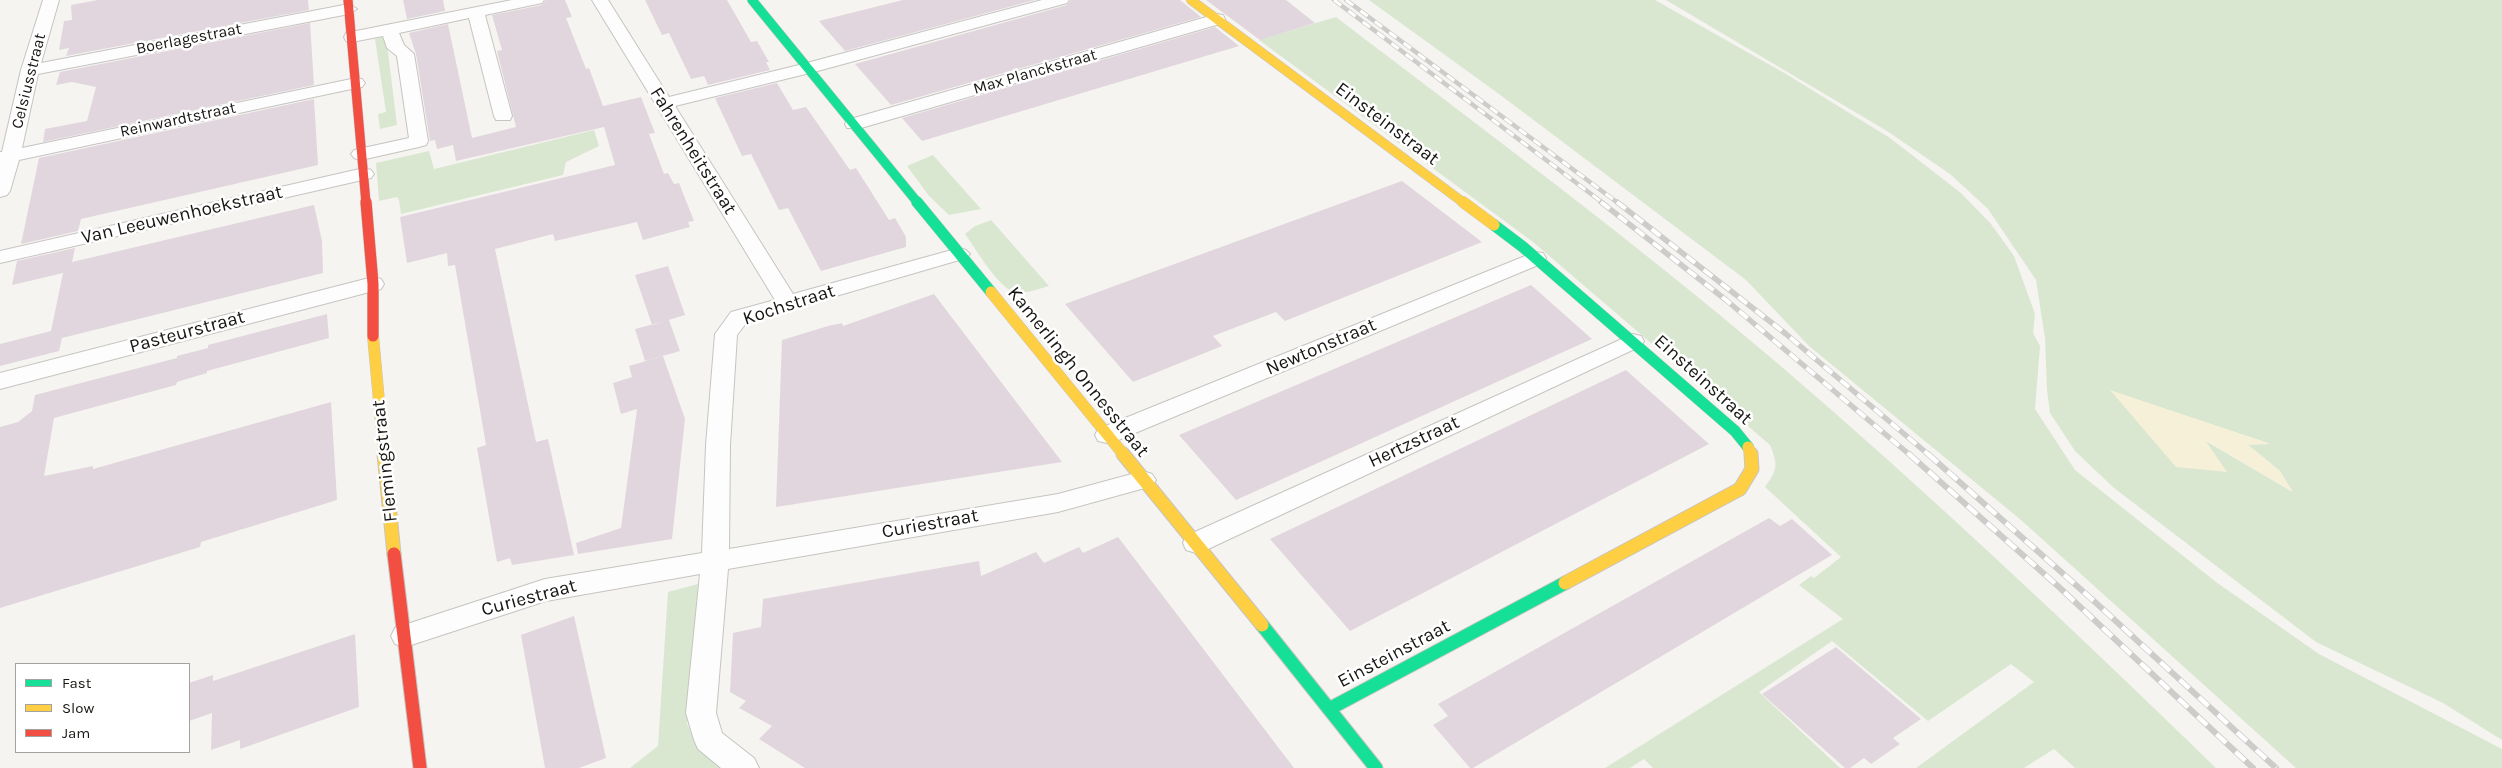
<!DOCTYPE html>
<style>
body{margin:0}
#map{position:relative;width:2502px;height:768px;overflow:hidden;background:#f6f4f0;font-family:Karla,sans-serif}
canvas{display:block}
.legend{position:absolute;left:15px;top:663px;width:175px;height:90px;box-sizing:border-box;background:#fff;border:1px solid #a2a2a1;margin:0;padding:6px 9px;list-style:none;font-size:15px;color:#171613}
.legend li{display:flex;align-items:center;gap:10px;height:25px}
.legend b{width:25px;border:1px solid #a2a2a1}
</style>
<div id="map">
<canvas width="2502" height="768"></canvas>
<ul class="legend">
<li><b style="height:6px;background:#16e098"></b>Fast</li>
<li><b style="height:6px;background:#ffcf43"></b>Slow</li>
<li><b style="height:6px;background:#f24e42"></b>Jam</li>
</ul>
</div>
<script>
const c = document.querySelector('canvas').getContext('2d');
c.lineJoin = 'round';
function fill(path, color) { c.fillStyle = color; c.fill(path, 'evenodd'); }
function trace(path, color, width, dash) { c.strokeStyle = color; c.lineWidth = width; c.lineCap = dash ? 'butt' : 'round'; c.setLineDash(dash || []); c.stroke(path); }
function drawText(font, color, halo, rows, align = 'center') {
  c.font = font + ' Karla,sans-serif'; c.lineWidth = 5; c.setLineDash([]); c.textBaseline = 'middle'; c.strokeStyle = halo; c.fillStyle = color; for (const [text, x, y, turn = 0] of rows) {
    c.save(); c.translate(x, y); c.rotate((+turn || 0) * Math.PI / 180); c.textAlign = isNaN(turn) ? turn : align; if (halo) c.strokeText(text, 0, 0); c.fillText(text, 0, 0); c.restore();
  }
}
fill(new Path2D(`
 M1369,0H1655L1786,74L1890,138L1961,193L1991,224L2014,256L2035,314L2033,333L2040,346L2035,409L2075,470L2216,582L2319,654L2502,749V768H2296L2021,520L1809,346L1746,280L1503,97Z
 M1666,0H2502V740L2443,703L2316,642L2114,488L2075,451L2050,413L2047,390L2045,338L2036,280L1988,209L1950,174L1887,131ZM2111,391L2268,443L2248,445L2280,471L2291,491L2204,440L2226,472Z
 M1336,17C1484,130 1634,241 1776,362C1928,492 2073,629 2216,768H2075L2054,749L2024,768H1916L2034,682L2011,664L1928,721L1832,641L1759,692L1840,768H1653L1644,759L1630,768H1605L1843,619L1799,585L1811,576L1814,578L1841,557L1765,487C1778,469 1778,465 1770,445L1533,242L1259,40Z
 M386,36L397,125L380,129L378,114L386,112L375,39Z
 M594,130L599,146L566,162L563,175L401,214L399,200L397,197L379,201L376,163L429,151L434,169Z
 M933,155L981,209L949,215L929,196L907,166Z
 M992,220V221L1049,286C1038,289 1024,295 1014,292C997,286 976,249 965,234L975,226Z
 M698,584L687,724L700,747L722,768H630L658,746L668,592Z`), '#d9e7d1');
fill(new Path2D(`
 M2110,390L2270,444L2248,445L2280,471L2293,492L2205,440L2227,472L2176,467Z`), '#f6f0d9');
fill(new Path2D(`
 M98,0H308L309,10L66,56L69,48L59,50L64,21L72,20L71,5Z
 M403,0H443L445,11L407,19Z
 M546,0H565L572,17L566,18L586,69L589,68L603,106L641,97L655,133L649,134L664,174L668,173L674,184L679,183L694,221L688,222L690,227L643,240L637,222L555,241L553,234L495,249L536,442L548,439L574,555L512,565L510,558L497,562L477,448L486,445L455,265L448,266L447,253L407,263L400,217L615,165L604,127L456,161L453,145L437,149L435,140L430,141L416,54L409,33L448,24L472,138L516,127L497,51L502,50L492,15L542,5Z
 M645,0H727L751,42L757,41L769,62H766L770,70L708,85L704,76L691,79L669,33L662,35Z
 M903,0H1035L845,51L819,21Z
 M1071,0H1180L1201,17L891,105L855,64L1067,5Z
 M1206,0H1286L1315,23L1260,40Z
 M310,23L314,85L43,142L45,129L87,121L96,87L72,82L56,85L60,72Z
 M1215,27L1239,46L922,141L902,118Z
 M777,83L793,110L806,107L850,170L856,168L889,220L895,218L906,237V247L821,271L788,208L779,210L751,154L742,156L715,98Z
 M314,99L318,165L81,219L78,231L21,244L39,158Z
 M1402,181L1482,242L1285,321L1276,312L1213,336L1222,346L1133,382L1065,304Z
 M314,205L322,241L323,273L62,338L59,351L0,366V344L51,331L63,273L12,285L17,261L75,248L72,262Z
 M668,266L685,315L652,325L635,275Z
 M1531,285L1592,339L1236,500L1179,435Z
 M934,294L1062,462L776,507L782,340L828,326L842,323L843,326Z
 M327,314L329,338L207,371V373L177,382L176,385L54,418L44,476L93,466V469L331,402L337,500L201,542L200,547L0,608V427L18,422L32,411L35,395L177,358V356L208,348V345Z
 M669,320L680,351L645,361L635,329Z
 M663,356L685,419L672,539L578,554L576,543L621,528L637,409L621,414L613,383L632,377L629,366Z
 M1626,370L1709,444L1350,631L1270,539Z
 M1769,518L1780,526L1792,519L1832,555L1473,768H1470L1433,725L1448,716L1438,704Z
 M1118,537L1294,768H805L759,739L772,726L739,708L746,701L730,692L733,633L761,627L763,599L979,561L981,576L1036,552L1044,563L1079,547L1083,553Z
 M574,616L606,758L579,768H545L521,635Z
 M355,634L359,707L240,749V740L211,750L212,713L189,721V683L213,675V681Z
 M1836,647L1921,719L1893,738L1900,744L1871,764L1864,758L1850,768H1845L1762,694Z`), '#e1d6dd');
const street = new Path2D(`
 M43,0H59L41,63L349,4L357,9L349,14L38,74L22,148L356,78L362,79L365,83L362,87L356,88L19,160L10,191L7,195L0,197V152H2L21,70Z
 M512,0H544L542,3L485,15L512,116L510,120H496L494,116L469,18L399,33L404,45L414,54L428,141L426,145L419,147L361,160L354,158L351,154L354,150L409,138L397,56L387,48L383,36L352,42L346,41L344,37L346,33Z
 M592,0H608L669,97L803,64L1042,0H1069L1067,3L814,72L675,106L793,294L959,248L966,250L970,254L966,258L747,322L737,335L730,445L729,549L1058,494L1143,471L1152,474L1156,480L1152,486L1058,512L728,569L716,713L722,733L754,758L759,768H721L698,749L694,740L686,713L700,574L546,601L405,647L395,644L391,636L395,628L545,579L702,553L706,445L715,334L731,312L775,300Z
 M1217,14L1223,15L1225,19L1223,23L861,128H847L845,124L847,120Z
 M364,168L371,170L374,174L371,178L0,263V251Z
 M1535,252L1543,253L1546,258L1543,263L1116,441L1107,443L1098,441L1095,435L1098,429Z
 M373,277L381,279L384,284L381,289L0,389V373Z
 M1633,334L1641,336L1644,341L1641,346L1206,550L1196,553L1186,550L1183,543L1186,536Z`);
const fastFar2 = new Path2D(`
 M752,0L918,203`);
const fastFar1 = new Path2D(`
 M917,202L991,292
 M1494,225L1523,247L1735,431L1748,447`);
const fast = new Path2D(`
 M1262,625L1376,768
 M1329,709L1565,583`);
const slowFar2 = new Path2D(`
 M1191,0L1464,203`);
const slowFar1 = new Path2D(`
 M1463,202L1494,225
 M991,292L1124,455
 M373,336L384,455
 M1748,447L1751,455`);
const slow = new Path2D(`
 M384,454L394,554
 M1123,454L1262,625
 M1565,583L1740,489L1752,469L1751,454`);
const jamFar2 = new Path2D(`
 M348,0L366,203`);
const jamFar1 = new Path2D(`
 M366,202L373,284V336`);
const jam = new Path2D(`
 M394,554L420,768`);
trace(street, '#c6c4c1', 2);
trace(fastFar2, '#c6c4c1', 10);
trace(fastFar1, '#c6c4c1', 12);
trace(fast, '#c6c4c1', 15);
trace(slowFar2, '#c6c4c1', 10);
trace(slowFar1, '#c6c4c1', 12);
trace(slow, '#c6c4c1', 15);
trace(jamFar2, '#c6c4c1', 10);
trace(jamFar1, '#c6c4c1', 12);
trace(jam, '#c6c4c1', 15);
fill(street, '#fefdfd');
trace(fastFar2, '#16e098', 9);
trace(fastFar1, '#16e098', 11);
trace(fast, '#16e098', 13);
trace(slowFar2, '#ffcf43', 9);
trace(slowFar1, '#ffcf43', 11);
trace(slow, '#ffcf43', 13);
trace(jamFar2, '#f24e42', 9);
trace(jamFar1, '#f24e42', 11);
trace(jam, '#f24e42', 13);
const railFar2 = new Path2D(`
 M1334,0L1603,203
 M1346,0L1618,203`);
const railFar1 = new Path2D(`
 M1601,202L1726,300L1910,455
 M1617,202L1786,334L1929,455`);
const rail = new Path2D(`
 M1909,454L2060,588L2253,768
 M1928,454L2095,602L2276,768`);
trace(railFar2, '#cccccb', 4.5);
trace(railFar1, '#cccccb', 5.5);
trace(rail, '#cccccb', 6);
trace(railFar2, '#fff', 3, [9]);
trace(railFar1, '#fff', 4, [11]);
trace(rail, '#fff', 4.5, [13]);
drawText('16px', '#171613', '#fff', [
 ["Boerlagestraat",189,39,-11],
 ["Max Planckstraat",1035,72,-16],
 ["Celsiusstraat",29,81,-76],
 ["Reinwardtstraat",178,120,-12]
]);
drawText('19px', '#171613', '#fff', [
 ["Einsteinstraat",1387,124,37],
 ["Fahrenheitstraat",693,151,58],
 ["Van Leeuwenhoekstraat",182,215,-13],
 ["Kochstraat",789,305,-18],
 ["Pasteurstraat",187,332,-15],
 ["Newtonstraat",1321,347,-23],
 ["Kamerlingh Onnesstraat",1078,372,51],
 ["Einsteinstraat",1703,380,42],
 ["Hertzstraat",1414,442,-25],
 ["Flemingstraat",385,461,-96],
 ["Curiestraat",930,524,-10],
 ["Curiestraat",529,598,-15],
 ["Einsteinstraat",1394,654,-28]
]);
</script>
